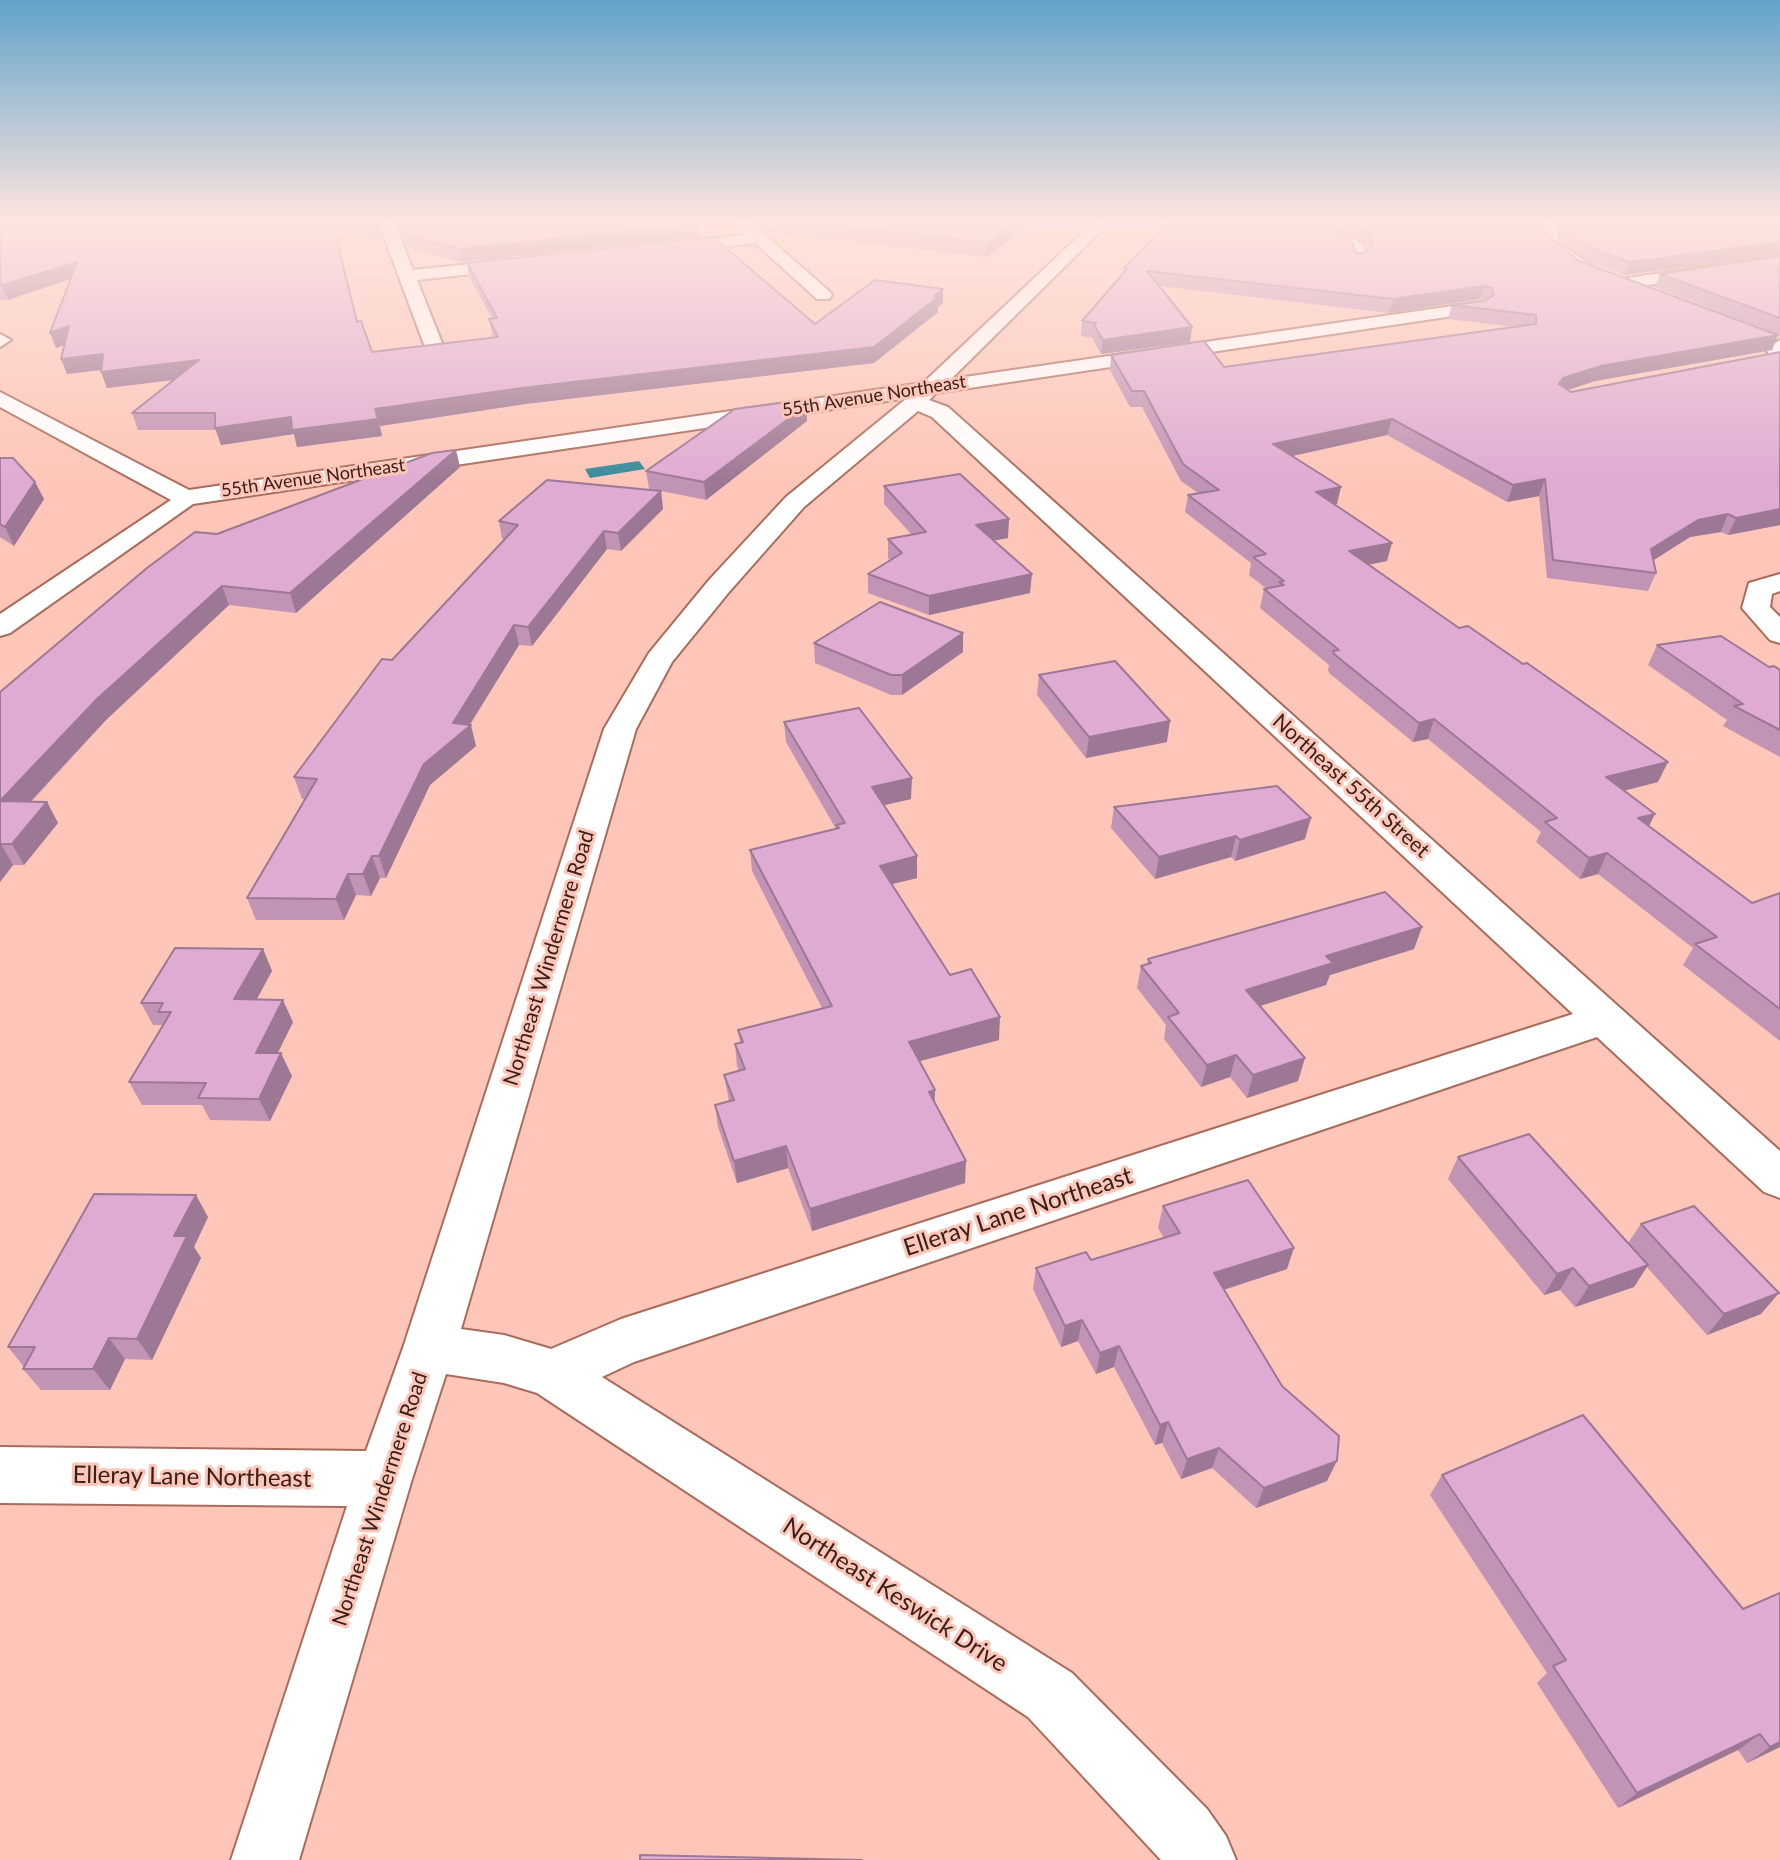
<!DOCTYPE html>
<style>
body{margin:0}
canvas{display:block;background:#fdc6b8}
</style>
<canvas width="1780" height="1860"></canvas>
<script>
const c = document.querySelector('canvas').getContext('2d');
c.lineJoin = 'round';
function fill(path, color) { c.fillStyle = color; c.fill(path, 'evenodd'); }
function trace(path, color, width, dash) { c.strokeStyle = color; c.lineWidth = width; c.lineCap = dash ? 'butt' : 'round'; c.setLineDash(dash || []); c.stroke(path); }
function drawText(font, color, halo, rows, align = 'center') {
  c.font = font + ' Lato,sans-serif'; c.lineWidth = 6; c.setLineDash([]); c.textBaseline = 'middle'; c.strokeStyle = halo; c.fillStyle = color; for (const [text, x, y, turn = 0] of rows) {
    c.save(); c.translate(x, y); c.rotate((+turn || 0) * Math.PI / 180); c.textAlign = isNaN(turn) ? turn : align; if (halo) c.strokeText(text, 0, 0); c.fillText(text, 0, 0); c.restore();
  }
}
fill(new Path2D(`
 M639,461L645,469L590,478L585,469Z`), '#398a9c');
const street = new Path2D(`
 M378,221H394L413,270L519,259L527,264L519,269L417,280L442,343L439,347H425Z
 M732,221H749L829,291L832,295L829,299H817L755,243L669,253L661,248L669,243L745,235Z
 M1095,221H1111L951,379L1480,302L1486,303L1489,307L1480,312L936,393L929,400L948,407L1780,1151V1198L1764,1192L1597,1037L634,1362L602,1377L1072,1673L1207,1809L1226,1836L1236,1860H1161L1028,1717L537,1393L504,1383L446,1374L412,1479L299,1860H231L347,1506L0,1503V1447L366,1451L403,1348L604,729L649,653L709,580L786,497L907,398L193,504L10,633L0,636V614L171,500L0,407V392L189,490L923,383ZM918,411L932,417L1573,1014L621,1319L551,1349L504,1335L461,1329L636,729L672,662L729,592L804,507Z
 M1293,221C1320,221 1340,230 1364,245L1368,259L1360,264L1354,263L1350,250Z
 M1540,221H1556L1559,243L1592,266L1594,270L1592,274C1566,280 1537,245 1540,221Z
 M1780,256V266L1620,289L1611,284L1620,279Z
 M0,334L11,340L0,347Z
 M1780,340V360L1773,358L1765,349Z
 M1780,574V591L1772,594L1770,607L1780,617V643L1770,640L1742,608L1749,583Z`);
trace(street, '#a96c5c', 4);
fill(street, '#fff');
fill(new Path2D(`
 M0,221H377L382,241L333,228L357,322L372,352L494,338L492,333L489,319L492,318L469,277L467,263L815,324L943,289V303L938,307V312L874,363L525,404L380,426L382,436L297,447L294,434L221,445L216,430H138L132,413L175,380L107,388L101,370L67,374L65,345L56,348L70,279L8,300H0Z
 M395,221H734V227L697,223L699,237L461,262L407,247Z
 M753,221H1034L987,257L764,231Z
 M1170,221H1542V225L1548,235L1579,261L1778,335L1772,350L1595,381L1568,390L1780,525L1728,535L1721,532L1690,537L1653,560L1656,573L1648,591L1547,578L1539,496L1507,502L1387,435L1291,456L1387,561L1368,565L1658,782L1624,791L1649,826L1752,903L1780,893V1041L1683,965L1693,948L1598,874L1580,879L1536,842L1541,832L1428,739L1413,742L1329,673L1328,670L1329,665L1260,608L1264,589H1267L1249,575L1251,563L1185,512L1188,495L1198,493L1181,481L1142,407H1130L1110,370L1111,355L1224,367L1515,327L1448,319L1452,305L1485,300L1480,299L1389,313L1159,286L1192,327L1190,342L1101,354L1093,340V338L1081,336L1082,321L1124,273V268ZM1319,223L1330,225L1367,244L1368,251L1364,253H1356Z
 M1558,221H1780L1625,275L1589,262L1570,249L1560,236Z
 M1780,256V335L1655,287L1660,274Z
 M807,405V421L706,500L661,491L663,509L621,551L607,549L532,646L519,645L470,725L476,746L430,785L386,878H380L371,896L356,895L344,920H256L247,898L305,799H302L294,777L504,539H502L499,521L656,490L649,489L646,471Z
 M0,458L35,482L44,499L14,546L0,537Z
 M460,467L296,613L229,605L106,720L31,802H47L58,823L24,865H13L0,882V692L217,534Z
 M884,486L1008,538L993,540L1030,593L929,615L868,593V574L890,560L888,558V539L912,535L884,504Z
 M814,643L963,652L902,695H891L815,663Z
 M1657,645L1780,670V757L1723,726L1727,720L1648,665Z
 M1039,675L1167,742L1086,758L1037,695Z
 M784,722L911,799L884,805L917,856V878L892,884L950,975L999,1040L920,1061L935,1090V1103L965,1183L812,1231L788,1168L737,1183L718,1127L715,1105L729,1101L724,1075L739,1071L737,1066L735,1044L740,1043L738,1030L822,1008L752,871L750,850L836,829L786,742Z
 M1114,807L1305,839L1235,861L1231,857L1155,879L1111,828Z
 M1422,927L1414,949L1330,975L1326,985L1260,1006L1298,1081L1247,1098L1230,1077L1201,1087L1164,1039L1166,1025L1137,988L1141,966L1147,964L1148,959Z
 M263,949L272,971L256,1000L293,1022L277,1053L292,1076L270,1121L210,1120L202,1105H142L129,1082L163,1025H153L141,1003Z
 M1458,1157L1628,1243L1641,1224L1761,1314L1707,1335L1647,1267L1634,1287L1575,1307L1560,1290L1544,1295L1448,1179Z
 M1163,1206L1287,1269L1224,1290L1327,1481L1256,1508L1212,1468L1181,1479L1162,1443L1155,1445L1114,1367L1096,1374L1078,1341L1061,1347L1033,1289L1036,1268L1091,1260L1164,1238L1158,1228Z
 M208,1217L194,1247L201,1258L152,1360L125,1359L110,1390H41L23,1369L24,1367L8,1347Z
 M1442,1475L1780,1747L1747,1763L1738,1750L1618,1808L1537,1683L1547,1673L1430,1495Z`), '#c193b5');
fill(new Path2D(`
 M1018,221H1034L987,257L988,243Z
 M698,224L699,237L461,262L459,249Z
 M1780,242V254L1625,275L1630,262Z
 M77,262L82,275L8,300L2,286Z
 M1484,286L1480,299L1389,313L1393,299Z
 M943,289V303L938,307V312L874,363L525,404L380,426L375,409L522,388L874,347Z
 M69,326L75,341L56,348L50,333Z
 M1192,327L1190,342L1101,354L1103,340Z
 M1778,335L1772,350L1595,381L1558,393L1559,384L1563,378L1601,366Z
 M103,354L109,369L67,374L61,359Z
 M199,360L204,376L107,388L101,372Z
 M807,405V421L706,500L704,482Z
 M291,417L378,419L382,436L297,447L294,434L221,445L215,428Z
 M1392,419L1387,435L1270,461L1273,444Z
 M456,450L460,467L296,613L290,593Z
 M1545,479L1539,496L1507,502L1513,485Z
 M35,482L44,499L14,546L5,527Z
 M1341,487L1337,504L1312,509L1316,492Z
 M661,491L663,509L621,551L618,533Z
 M1780,509V525L1728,535L1736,518Z
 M1728,514L1721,532L1690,537L1643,567L1651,549L1698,520Z
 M1009,519L1008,538L975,544L976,525Z
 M604,531L607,549L532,646L528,627Z
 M1392,543L1387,561L1345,569L1349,551Z
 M1032,574L1030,593L929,615V596Z
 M222,586L229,605L106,720L11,822L0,801L97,699Z
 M514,625L519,645L468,727L471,725L476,746L430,785L386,878L379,856L424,764L453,723Z
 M963,633V652L902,695V675Z
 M1434,719L1428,739L1413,742L1419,723Z
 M1170,721L1167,742L1086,758L1089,737Z
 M1668,762L1658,782L1597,797L1606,777Z
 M912,778L911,799L872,808V787Z
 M47,802L58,823L24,865L12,844Z
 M1655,814L1645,834L1638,818Z
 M1311,818L1305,839L1235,861L1240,840Z
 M1236,836L1231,857L1155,879L1159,857Z
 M0,844H1L13,865L0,882Z
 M1607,853L1598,874L1580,879L1589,858Z
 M372,856L380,878L371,896L363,874Z
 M917,856V878L880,887V866Z
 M348,874L356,895L344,920L336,899Z
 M1422,927L1414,949L1330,975L1326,985L1241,1012L1246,990L1326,956Z
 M263,949L272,971L245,1021L234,999Z
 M283,1000L293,1022L267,1075L256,1053Z
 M1000,1017L999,1040L909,1064V1042Z
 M281,1053L292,1076L270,1121L259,1099Z
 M1236,1055L1230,1077L1201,1087L1207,1065Z
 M1305,1058L1298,1081L1247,1098L1253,1075Z
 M935,1090L934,1112L929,1092Z
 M786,1146L788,1168L737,1183L734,1161Z
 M966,1161L965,1183L812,1231L810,1209Z
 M196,1195L208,1217L194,1247L201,1258L152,1360L137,1339L174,1236Z
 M1294,1248L1287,1269L1207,1295L1214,1273Z
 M1648,1265L1634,1287L1575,1307L1589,1286Z
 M1573,1268L1560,1290L1544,1295L1557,1274Z
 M1779,1293L1761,1314L1707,1335L1724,1314Z
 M1082,1320L1078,1341L1061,1347L1065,1326Z
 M109,1338L125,1359L110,1390L93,1369Z
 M1119,1346L1114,1367L1096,1374L1100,1353Z
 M1168,1422L1162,1443L1155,1445L1160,1425Z
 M1219,1448L1212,1468L1181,1479L1187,1459Z
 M1337,1461L1327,1481L1256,1508L1264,1488Z
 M1760,1734L1738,1750L1618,1808L1637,1793Z
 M1780,1742V1747L1747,1763L1770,1747Z`), '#9d7894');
const building = new Path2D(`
 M0,221H332L357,322L361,321L372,352L498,337L489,319L497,318L467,263L713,237L815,324L875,280L943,289L934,296L938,297L874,347L522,388L375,409L378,419L292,430L291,417L215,428V413H132L199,360L101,372L103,354L61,359L69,326L50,333L77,262L0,286Z
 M353,221H377L379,228Z
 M398,221H695L698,224L459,249L404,234Z
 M792,221H1018L988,243Z
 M1170,221H1315L1351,239L1356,253H1364L1373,247L1369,232L1350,221H1542V225L1548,235L1579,261L1778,335L1601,366L1563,378L1559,384L1571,392L1780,352V509L1736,518L1728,514L1698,520L1651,549L1656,573L1553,560L1545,479L1513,485L1392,419L1273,444L1341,487L1316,492L1392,543L1349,551L1459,628L1468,626L1523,664L1527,663L1668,762L1606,777L1655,814L1638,818L1752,903L1780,893V1009L1695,944L1717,937L1607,853L1589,858L1545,822L1557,818L1434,719L1419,723L1334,654L1333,651L1339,650L1264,589L1284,585L1279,582L1284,581L1253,557L1266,554L1188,495L1219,490L1183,464L1144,391H1132L1111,355L1204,341L1224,367L1536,324V315L1452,305L1484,301L1494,295L1492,288L1484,286L1393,299L1147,271L1192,327L1103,340L1094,325L1096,323L1082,321L1127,269L1124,268Z
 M1563,221H1780V242L1630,262L1593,249L1574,236L1563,224Z
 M1780,256V318L1660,274Z
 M803,400L807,405L704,482L646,471L735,409Z
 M456,450L290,593L222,586L97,699L0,801V692L147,568L195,532L217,534L432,453Z
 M0,458H13L35,482L5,527L0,524Z
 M960,474L1009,519L976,525L1032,574L929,596L868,574L902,553L888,539L926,532L884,486Z
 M547,480L661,491L618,533L604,531L528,627L514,625L453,723L471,725L424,764L379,856H372L363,874H348L336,899L247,898L317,779L294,777L382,659L392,660L518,525L499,521Z
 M880,602L963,633L902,675H891L814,643Z
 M1721,636L1769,667L1774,666L1780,670V730L1734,706L1743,704L1657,645Z
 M1115,661L1170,721L1089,737L1039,675Z
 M859,708L912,778L872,787L917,856L880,866L950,975L971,969L1000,1017L909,1042L935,1090L929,1092L966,1161L810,1209L786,1146L734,1161L715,1105L734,1100L724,1075L745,1069L735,1044L743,1042L738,1030L832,1006L750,850L839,828L836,825L845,823L784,722Z
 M1277,786L1311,818L1240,840L1236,836L1159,857L1114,807Z
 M0,801L47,802L12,844H0Z
 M1385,892L1422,927L1326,956L1333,963L1246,990L1305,1058L1253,1075L1236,1055L1207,1065L1168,1017L1179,1013L1141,966L1151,963L1148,959Z
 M175,948L263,949L234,999L283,1000L256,1053H281L259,1099L198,1098L206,1083L129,1082L171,1012H158L163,1003H141Z
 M1529,1134L1648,1265L1589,1286L1573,1268L1557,1274L1458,1157Z
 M1248,1180L1294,1248L1214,1273L1282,1386L1339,1436L1337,1461L1264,1488L1219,1448L1187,1459L1168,1422L1160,1425L1119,1346L1100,1353L1082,1320L1065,1326L1036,1268L1086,1252L1091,1260L1180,1233L1163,1206Z
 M94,1194L196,1195L174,1236H187L137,1339L109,1338L93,1369H23L35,1347H8Z
 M1694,1206L1779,1293L1724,1314L1641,1224Z
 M1583,1415L1743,1609L1780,1593V1742L1770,1747L1760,1734L1637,1793L1553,1666L1566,1660L1442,1475Z
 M640,1855L862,1860H640Z`);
fill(building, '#e0abd3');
trace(building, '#9d7894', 2);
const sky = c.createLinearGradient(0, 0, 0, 482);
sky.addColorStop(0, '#62a3ca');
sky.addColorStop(0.46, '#fee5df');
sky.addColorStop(1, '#fee5df00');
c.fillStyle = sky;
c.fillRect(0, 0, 1780, 482);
drawText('18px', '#39201a', '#fdc6b8', [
 ["55th Avenue Northeast",874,396,-9],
 ["55th Avenue Northeast",313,478,-8]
]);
drawText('21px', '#39201a', '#fdc6b8', [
 ["Northeast 55th Street",1351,786,42],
 ["Northeast Windermere Road",549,958,-73],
 ["Northeast Windermere Road",380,1499,-72]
]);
drawText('24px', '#39201a', '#fdc6b8', [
 ["Elleray Lane Northeast",1018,1212,-18],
 ["Elleray Lane Northeast",192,1477,1],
 ["Northeast Keswick Drive",895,1595,33]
]);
</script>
